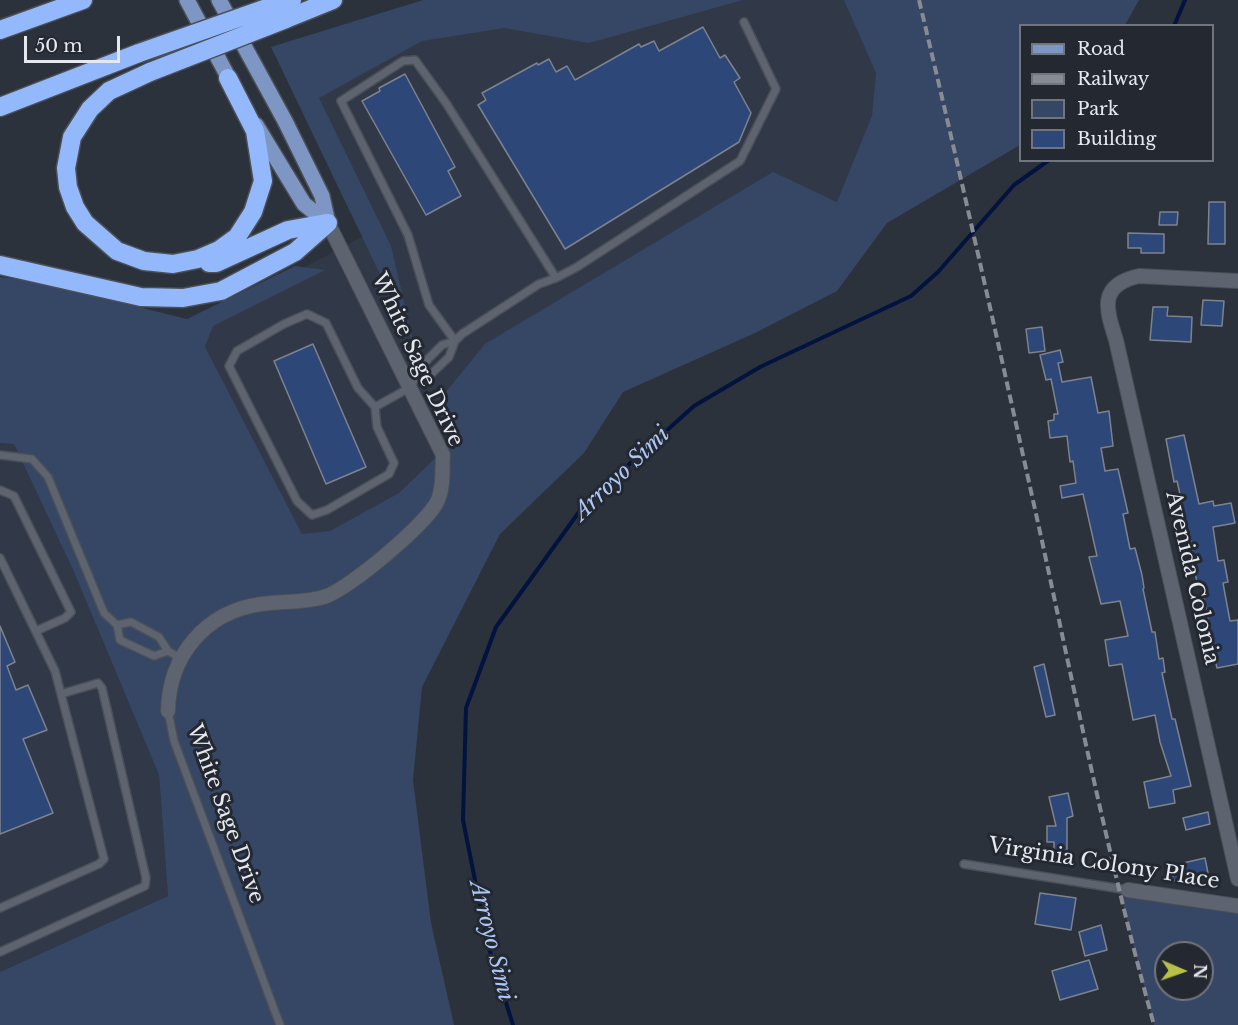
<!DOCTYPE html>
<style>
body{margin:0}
#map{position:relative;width:1238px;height:1025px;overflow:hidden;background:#2c323b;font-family:"Libre Baskerville",serif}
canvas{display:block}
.legend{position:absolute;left:1019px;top:24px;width:195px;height:138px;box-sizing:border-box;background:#232831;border:2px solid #71757d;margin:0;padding:8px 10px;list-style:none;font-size:18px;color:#e5e8ee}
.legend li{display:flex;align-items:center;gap:12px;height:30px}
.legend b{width:30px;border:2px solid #71757d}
.north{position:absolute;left:1154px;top:941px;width:60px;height:60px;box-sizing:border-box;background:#232831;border:2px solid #71757d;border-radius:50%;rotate:92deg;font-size:16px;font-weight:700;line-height:24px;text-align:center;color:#e5e8ee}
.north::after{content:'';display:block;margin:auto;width:21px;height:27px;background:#b9c046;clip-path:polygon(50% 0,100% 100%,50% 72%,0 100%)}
.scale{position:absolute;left:24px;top:36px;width:96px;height:27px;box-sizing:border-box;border:3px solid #e5e8ee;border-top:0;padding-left:8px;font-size:18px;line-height:21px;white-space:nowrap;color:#e5e8ee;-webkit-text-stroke:4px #232831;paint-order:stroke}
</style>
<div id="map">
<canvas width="1238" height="1025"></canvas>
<ul class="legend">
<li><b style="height:8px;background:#7e96c4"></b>Road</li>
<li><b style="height:8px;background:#878b93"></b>Railway</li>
<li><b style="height:16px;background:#364665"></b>Park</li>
<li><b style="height:16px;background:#2e4779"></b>Building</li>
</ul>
<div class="north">N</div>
<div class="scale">50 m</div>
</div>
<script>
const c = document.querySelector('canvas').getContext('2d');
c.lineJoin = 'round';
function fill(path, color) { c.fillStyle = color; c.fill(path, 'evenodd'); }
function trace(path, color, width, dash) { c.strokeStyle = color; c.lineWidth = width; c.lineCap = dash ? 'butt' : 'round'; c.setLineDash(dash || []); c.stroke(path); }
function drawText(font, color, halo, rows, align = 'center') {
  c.font = font + ' "Libre Baskerville",serif'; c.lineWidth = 6; c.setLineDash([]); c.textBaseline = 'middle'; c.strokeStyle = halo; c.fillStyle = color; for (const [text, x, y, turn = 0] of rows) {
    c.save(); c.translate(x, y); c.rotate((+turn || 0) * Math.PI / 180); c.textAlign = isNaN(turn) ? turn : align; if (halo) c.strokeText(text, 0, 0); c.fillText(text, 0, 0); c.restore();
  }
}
fill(new Path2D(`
 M707,0H869L889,75L844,203L777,182L456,396L429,480L305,544L189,328L373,231L305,86L426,29Z
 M0,443L14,444L74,572L159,775L168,896L0,972Z`), '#313948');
fill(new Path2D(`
 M423,0H743L589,43L504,28L422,41L319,98L391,246L414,345L271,47Z
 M844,0H1139L1125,25L1020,26V145L887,223L837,291L755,333L623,392L584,453L500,534L422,687L413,780L431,923L454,1025H0V972L168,896L159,775L74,572L14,444L0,443V277L32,281L187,319L295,266L325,270L213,326L205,347L302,534L330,531L399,493L452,442L441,398L485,344L773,172L837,202L872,116L876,73Z
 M1119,889L1238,906V1025H1154ZM1166,953H1202V989H1166Z`), '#364665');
trace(new Path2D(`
 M1174,26L1185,0
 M513,1025L488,945L463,820L466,708L496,627L584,505L694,406L760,367L911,296L938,272L1014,185L1049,160`), '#021340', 4);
const building = new Path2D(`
 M703,27L720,58L725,55L740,78L734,82L751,113L739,142L565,249L478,105L486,100L482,93L537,63L538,65L549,59L556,72L567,66L575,80L639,44L641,47L654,41L659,51Z
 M405,74L455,167L448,171L461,196L426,215L362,101L380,91L379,88Z
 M1209,202H1225V244H1208Z
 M1160,212H1178L1177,225H1159Z
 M1128,233L1164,234V253H1141V248H1128Z
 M1203,300L1224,301L1222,326L1201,325Z
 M1153,307H1168L1167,316L1192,317L1191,342L1150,340Z
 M1042,327L1045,351L1029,353L1026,329Z
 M313,344L366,467L326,484L274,361Z
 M1060,350L1063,362L1058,363L1062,382L1091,377L1098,413L1109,411L1113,446L1101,448L1105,471L1118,469L1128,513L1123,514L1130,549L1135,548L1142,575L1144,588L1143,589L1152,632H1155L1159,659L1163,658L1165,672L1162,673L1172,719H1175L1191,786L1173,790L1175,803L1149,808L1144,782L1171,776L1160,742L1155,715L1133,720L1122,664L1109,666L1105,640L1128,636L1120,601L1101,604L1089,557L1097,556L1083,494L1062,498L1060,486L1076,483L1073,461L1070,462L1067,436L1050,438L1048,421L1054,420V414H1058L1051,379L1046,380L1040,355Z
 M1184,435L1199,504L1213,501L1214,506L1231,503L1235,523L1213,527L1218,561L1224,560L1228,582L1223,583L1230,621L1238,620V664L1217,668L1211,641H1207L1204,625L1209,624L1201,583L1197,584L1189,531L1182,533L1178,508L1183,507L1177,481L1174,482L1166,439Z
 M0,626L15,662L7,666L16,690L28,685L47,730L23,739L53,813L0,834Z
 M1044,664L1055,715L1046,717L1034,667Z
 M1068,793L1073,816L1067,818V858H1054V842H1047V826H1056L1049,797Z
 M1208,812L1210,824L1186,830L1183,818Z
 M1205,858L1208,873L1174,881L1170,866Z
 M1040,893L1076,898L1071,930L1035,924Z
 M1101,925L1107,950L1085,956L1079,932Z
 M1089,960L1098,989L1060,1000L1052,971Z`);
fill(building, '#2e4779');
trace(building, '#7d838e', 1.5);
const lane = new Path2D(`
 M455,341L429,305L408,235L341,101L403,61L415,60L446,103L556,278
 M417,376L427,378L449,357L455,341L462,334L539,284L556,278L577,267L740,161L776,89L744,22
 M375,407L358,388L326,323L307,314L284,324L237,351L229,366L297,501L312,515L327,510L389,474L394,463L377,427L375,407L411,387L420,367L442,345L455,341
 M0,455L32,459L48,477L104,613L117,625L120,640L154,656L168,651
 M0,490L14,496L71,612L65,618L36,631
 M0,558L55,671L104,859L99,864L0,908
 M117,625L131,622L159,637L168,651L180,658
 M168,711L174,741L280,1025
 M964,864L1128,890
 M0,952L145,886L146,878L102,688L98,683L61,694`);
const street = new Path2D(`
 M1238,281L1139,276C1098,285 1106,309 1116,340L1238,879
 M168,711C169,656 205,612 261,604C282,601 304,603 324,597C348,590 429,522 438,500C444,486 442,470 443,455L328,223
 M1128,890L1238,906`);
const primary = new Path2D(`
 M187,0L233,86
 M219,0L285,121L322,196L328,223
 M256,125L304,204L328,223`);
const highway = new Path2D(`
 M278,4L292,0
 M286,19L333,0
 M0,30L83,0
 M150,72L109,91L90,109L72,137L66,168L68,187L75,207L85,223L117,251L144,261L173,264L198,259L219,250L237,237L253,212L263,181L255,131L228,78
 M0,107L139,53
 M209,263H216L288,230L326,223
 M0,265L141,297L183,298L221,291L295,252L328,223`);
trace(lane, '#4b4f57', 10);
trace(street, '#4b4f57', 16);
trace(primary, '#4b4f57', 18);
trace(highway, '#4b4f57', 21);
trace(lane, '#5e646f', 7);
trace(street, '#5e646f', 14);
trace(primary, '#7e96c4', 15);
trace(highway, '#93b8fc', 18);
trace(new Path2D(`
 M919,0C962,180 1002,360 1042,541C1077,703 1110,865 1154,1025`), '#878b93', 4, [9, 4.5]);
const highwayBridge = new Path2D(`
 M139,53L278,4
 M150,72L286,19`);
trace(highwayBridge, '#4b4f57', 21, []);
trace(highwayBridge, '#93b8fc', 18);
drawText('21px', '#e5e8ee', '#232831', [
 ["White Sage Drive",417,360,65],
 ["Avenida Colonia",1192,578,77],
 ["White Sage Drive",225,814,70],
 ["Virginia Colony Place",1104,864,9]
]);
drawText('italic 22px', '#acc6f5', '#232831', [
 ["Arroyo Simi",622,474,-44],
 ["Arroyo Simi",491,941,76]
]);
</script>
